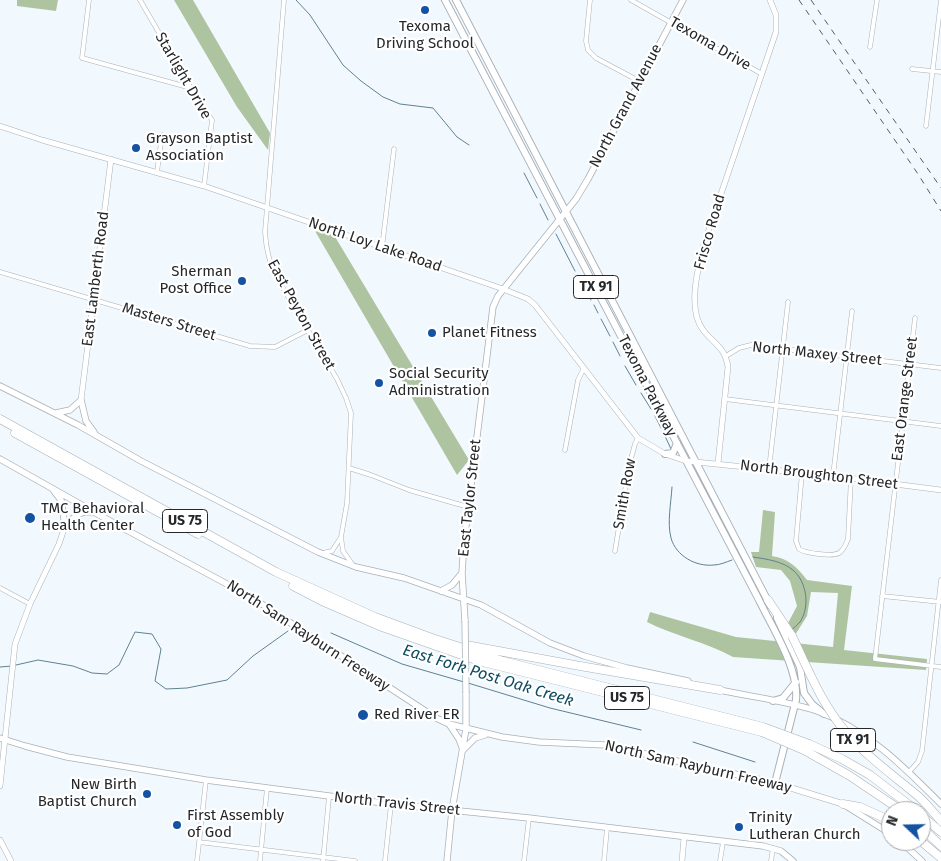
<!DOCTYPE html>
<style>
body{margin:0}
#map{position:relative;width:941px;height:861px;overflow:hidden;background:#f1f8fe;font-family:"Fira Sans",sans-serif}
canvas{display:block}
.north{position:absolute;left:881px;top:801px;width:50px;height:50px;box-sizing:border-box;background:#fff;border:1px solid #a8a9aa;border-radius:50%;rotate:291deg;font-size:14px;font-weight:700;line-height:20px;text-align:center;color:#25282b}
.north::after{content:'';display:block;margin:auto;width:18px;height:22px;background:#1452a3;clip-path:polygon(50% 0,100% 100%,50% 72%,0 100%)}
</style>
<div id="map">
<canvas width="941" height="861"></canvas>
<div class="north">N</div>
</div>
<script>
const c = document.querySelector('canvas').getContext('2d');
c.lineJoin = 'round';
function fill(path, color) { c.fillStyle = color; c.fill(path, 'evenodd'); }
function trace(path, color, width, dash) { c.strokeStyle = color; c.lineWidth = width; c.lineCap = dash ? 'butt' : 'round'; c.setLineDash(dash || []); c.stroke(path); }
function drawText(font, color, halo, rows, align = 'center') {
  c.font = font + ' "Fira Sans",sans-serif'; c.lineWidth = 4.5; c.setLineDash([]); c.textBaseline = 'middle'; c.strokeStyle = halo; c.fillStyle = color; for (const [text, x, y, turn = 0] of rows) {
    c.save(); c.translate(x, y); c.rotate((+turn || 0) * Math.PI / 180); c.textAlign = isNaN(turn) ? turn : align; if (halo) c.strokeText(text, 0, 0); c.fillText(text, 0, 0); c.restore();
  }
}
fill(new Path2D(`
 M17,0H58L56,11L17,6Z
 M174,0H193L270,133L268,150L237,107Z
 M315,231L334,235L469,460L457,475Z
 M763,510L775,512L772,556C789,559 796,566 807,580L852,586L844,650L927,659L926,670L733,657C706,642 675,636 647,622L650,612L736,637L833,647L838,593L811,592L807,616L795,635L787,625L797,606L790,581L781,570L756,567L751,552H759Z`), '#aec4a0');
trace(new Path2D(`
 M296,0L310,15L343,65L361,81L383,97L400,104L433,108L457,137L469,145
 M524,173L537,198
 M540,204L548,220
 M556,234L575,271
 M579,277L591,300
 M594,305L598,313
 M601,319L610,336
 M613,342L620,356
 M625,366L636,385
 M641,393L651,409
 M655,416L661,428
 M665,436L671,449
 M672,487C671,504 667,522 671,538C676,556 696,567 714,565C720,565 726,562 732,560
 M753,557C766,559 783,561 794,571C807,583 810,607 800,622C797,625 794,628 791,630
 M331,633L402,664L464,682
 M16,665L38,660L73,666L92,673L107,674L119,665L135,632L152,634L161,649L155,681L166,689L187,688L227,680L253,656L288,631
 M0,667L12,666
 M468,683L550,708L641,730
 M693,742L755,762`), '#61818f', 1);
const minor = new Path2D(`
 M89,0L82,58L191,88
 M140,0L191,88L212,120L204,186
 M284,0L265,232C266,249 269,263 277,278L337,379L346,398L351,413L347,503L341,537L343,551L352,564
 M590,0L586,41L588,50L596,58L639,81
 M631,0L762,74
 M870,47L877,0
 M912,69L941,72
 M926,126L941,0
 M157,172L162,135
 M382,247L394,149
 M0,272L250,346L275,347L308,330
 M915,318L875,659L941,667
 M726,356L739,348L751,345L941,368
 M725,399L941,426
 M565,450L578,380L584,368
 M349,468L371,475L409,490L468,507
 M769,469L788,302
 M802,473L796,541L799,549C805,553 832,557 839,553C844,550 846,544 848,539L851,478
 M833,476L852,311
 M615,551L629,466L635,444L638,438
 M323,553L332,551L341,537
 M0,588L30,604
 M882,596L941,602
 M909,772L918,762L922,751L941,580
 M199,842L355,861
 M197,861L206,780
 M260,861L267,788
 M323,861L329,797
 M385,861L391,804
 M524,861L529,818
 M604,861L607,828
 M720,861L723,842
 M771,861L773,848`);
const tertiary = new Path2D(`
 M0,126L42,140L204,186L503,289L528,299L535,305L638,438L665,454L686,461L833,476L941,490
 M81,400L111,159
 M718,463L728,367C725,347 714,344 703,330C687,309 698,267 704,244L776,32V15L770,0
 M0,786L15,644L30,604L59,544L65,526
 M0,840L11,861
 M682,861L684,838`);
const secondary = new Path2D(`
 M0,386L78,425L141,461L318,552L356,567L404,578L481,605L550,643L584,656L627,668L688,681
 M81,400L86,421L94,432
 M56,413L70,410L81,400
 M0,459L110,521L251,597L436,718L449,724L502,737L539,742L605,745L775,783L843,804L891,834
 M54,491L61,500L65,526
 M65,526C72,519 80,510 91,512
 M441,591L452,585L462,573
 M465,621L462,573L464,542L493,307L498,296L576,199L588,179L683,0
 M716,689C749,697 784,700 817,711C867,729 905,768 941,804
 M449,724L459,739L463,750L475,738L485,735
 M0,738L25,746L67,757L206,780L391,804L529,818L763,846L781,851L793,861
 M900,841L922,861
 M447,861L452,810L466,729V693`);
const primary = new Path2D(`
 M445,0L759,600C773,629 799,669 796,700L775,783
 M456,0L770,605
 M665,454L673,453L677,443
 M777,618L800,667L804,693L812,704L824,714
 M773,701L783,698L796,682`);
const motorway = new Path2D(`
 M0,419L276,572L375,617L432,638L503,661L763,727
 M15,433L198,534
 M293,586L322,601L382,627L479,661L762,732
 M768,600L792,636
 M466,645L580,666L720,690
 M809,744L842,759L870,775L917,811
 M804,750L850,776L902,811
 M843,804L860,807L891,821
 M921,815L941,832
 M921,827L941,846
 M921,841L941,858`);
trace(minor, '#a9b1b8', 5);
trace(tertiary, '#a9b1b8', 6);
trace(secondary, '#a9b1b8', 7);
trace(primary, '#a9b1b8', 8);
trace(motorway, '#a9b1b8', 9);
trace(minor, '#fff', 4);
trace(tertiary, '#fff', 5);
trace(secondary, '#fff', 5.5);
trace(primary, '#fff', 6);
trace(motorway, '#fff', 8);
trace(new Path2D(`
 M799,0L918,174L941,211
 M811,0L941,188`), '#585c60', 1, [6, 6]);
const secondaryBridge = new Path2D(`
 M465,621L466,693`);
const motorwayBridge = new Path2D(`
 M792,636C808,669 822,705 846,732C867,757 893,775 918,796C926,803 934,813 941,821
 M763,727L809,744
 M762,732L804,750`);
trace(secondaryBridge, '#a9b1b8', 7, []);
trace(motorwayBridge, '#a9b1b8', 9, []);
trace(secondaryBridge, '#fff', 5.5);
trace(motorwayBridge, '#fff', 8);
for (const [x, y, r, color] of [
 [425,10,5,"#1452a3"],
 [136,148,5,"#1452a3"],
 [242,281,5,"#1452a3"],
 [432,333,5,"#1452a3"],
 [379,383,5,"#1452a3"],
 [30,518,6,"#1452a3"],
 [363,715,6,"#1452a3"],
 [147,794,5,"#1452a3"],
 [177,825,5,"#1452a3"],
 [739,827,5,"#1452a3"]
]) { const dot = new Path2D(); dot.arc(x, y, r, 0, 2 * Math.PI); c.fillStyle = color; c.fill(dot); trace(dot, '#fff', 2); }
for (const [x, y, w] of [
 [596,287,45],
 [185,521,45],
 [627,698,45],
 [853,740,45]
]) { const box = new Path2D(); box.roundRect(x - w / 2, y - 11.5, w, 23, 4); c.fillStyle = '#fff'; c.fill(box); trace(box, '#25282b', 1); }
drawText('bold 14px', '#25282b', null, [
 ["TX 91",596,287],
 ["US 75",185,521],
 ["US 75",627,698],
 ["TX 91",853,740]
]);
drawText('15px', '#25282b', '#fff', [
 ["Texoma",425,27,"center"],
 ["Driving School",425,44,"center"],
 ["Grayson Baptist",146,139],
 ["Association",146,156],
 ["Sherman",232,272,"right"],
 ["Post Office",232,289,"right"],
 ["Planet Fitness",442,333],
 ["Social Security",389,374],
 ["Administration",389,391],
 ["TMC Behavioral",41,509],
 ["Health Center",41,526],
 ["Red River ER",374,715],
 ["New Birth",137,785,"right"],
 ["Baptist Church",137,802,"right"],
 ["First Assembly",187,816],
 ["of God",187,833],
 ["Trinity",749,818],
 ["Lutheran Church",749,835]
], 'left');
drawText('15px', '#25282b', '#fff', [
 ["Texoma Drive",710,44,30],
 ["Starlight Drive",183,76,60],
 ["North Grand Avenue",626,106,-62],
 ["Frisco Road",710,232,-74],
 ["North Loy Lake Road",375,245,19],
 ["East Lamberth Road",96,279,-83],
 ["East Peyton Street",301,315,61],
 ["Masters Street",169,322,17],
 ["North Maxey Street",817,354,6],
 ["Texoma Parkway",647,386,63],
 ["East Orange Street",905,399,-83],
 ["North Broughton Street",819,475,7],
 ["Smith Row",625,494,-80],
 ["East Taylor Street",470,498,-84],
 ["North Sam Rayburn Freeway",308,636,33],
 ["North Sam Rayburn Freeway",698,767,13],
 ["North Travis Street",397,804,6]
]);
drawText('italic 16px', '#0d4b5f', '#fff', [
 ["East Fork Post Oak Creek",488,676,17]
]);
</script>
